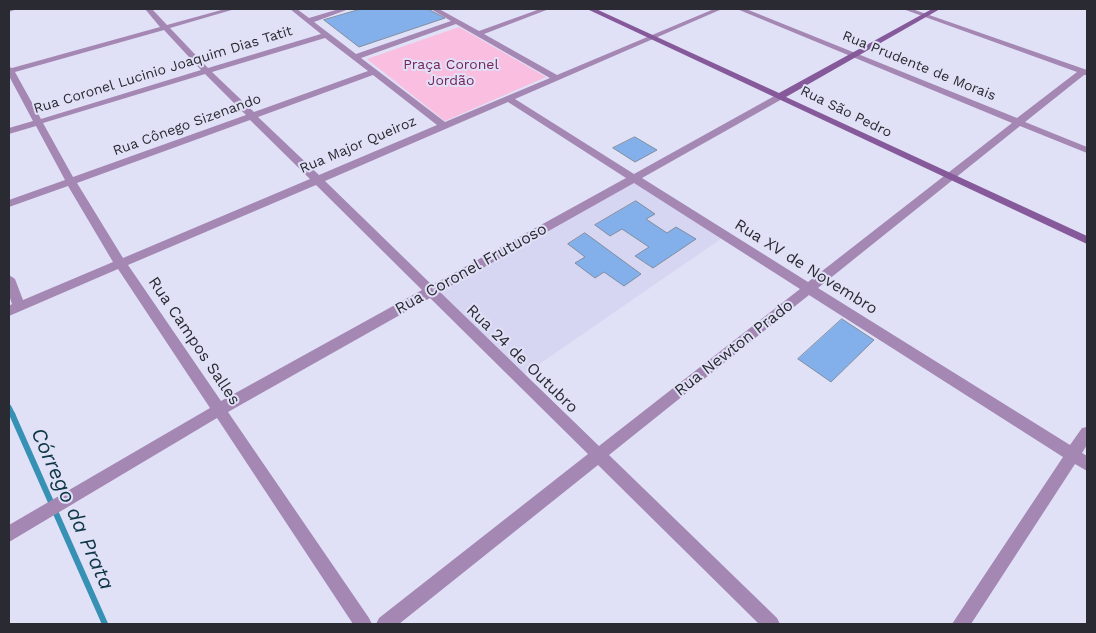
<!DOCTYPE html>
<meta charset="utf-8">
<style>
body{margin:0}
#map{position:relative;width:1096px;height:633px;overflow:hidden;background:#e0e0f6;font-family:"Work Sans",sans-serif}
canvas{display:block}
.frame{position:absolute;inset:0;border:10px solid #2a2a32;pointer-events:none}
</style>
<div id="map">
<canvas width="1096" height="633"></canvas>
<div class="frame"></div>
</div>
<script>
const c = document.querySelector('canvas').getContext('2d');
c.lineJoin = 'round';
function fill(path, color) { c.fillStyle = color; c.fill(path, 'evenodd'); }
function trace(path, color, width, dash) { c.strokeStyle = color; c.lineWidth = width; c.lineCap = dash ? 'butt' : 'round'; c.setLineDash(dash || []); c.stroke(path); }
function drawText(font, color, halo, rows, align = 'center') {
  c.font = font + ' "Work Sans",sans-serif'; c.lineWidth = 4; c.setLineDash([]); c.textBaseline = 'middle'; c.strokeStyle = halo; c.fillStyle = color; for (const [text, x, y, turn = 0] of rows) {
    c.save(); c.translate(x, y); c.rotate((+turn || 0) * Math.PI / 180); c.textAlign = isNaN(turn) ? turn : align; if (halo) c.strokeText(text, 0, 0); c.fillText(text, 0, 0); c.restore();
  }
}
fill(new Path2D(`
 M634,178L725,236L519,378L430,293Z`), '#d6d6f3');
fill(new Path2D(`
 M459,27L546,77L445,121L367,59Z`), '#fabfe0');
trace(new Path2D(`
 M9,407L13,415`), '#3691b4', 5);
trace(new Path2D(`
 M12,414L105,624`), '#3691b4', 6);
const building = new Path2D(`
 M361,9H428L445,18L359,47L324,20Z
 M635,137L657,150L635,162L613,148Z
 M636,201L655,214L646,219L667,233L676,227L696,239L653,268L635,256L649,247L622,229L610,236L595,225Z
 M585,233L641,274L624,286L604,272L595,278L575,263L585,257L568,244Z
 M842,319L874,340L831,382L798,359Z`);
fill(building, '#83afeb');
trace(building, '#818e9e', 1);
fill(new Path2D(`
 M9,9H17L9,12Z
 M145,9H152L167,25L225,9H235L170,28L208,68L321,34L290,9H297L309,18L339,9H349L314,22L356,54L451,21L431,9H439L479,31L540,9H549L484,34L557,75L714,9H722L515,99L634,174L778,94H784V98L642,178L808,282L1012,123L737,9H746L1017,118L1077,72L903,9H912L1087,70V75H1084L1025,122L1087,147V153L1020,126L818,288L1070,445L1082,428L1087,427V445L1082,453L1087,456V471L1075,464L971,624H952L1063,457L809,295L609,455L777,618L780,624H759L598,465L399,624H376L379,618L588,454L430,298L228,412L369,618L372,624H353L217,418L9,542V525L210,408L118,269L9,316V306L12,304L9,295V275L15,279L23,300L113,262L68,186L9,207V200L65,180L36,126L9,134V128L33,121L9,76V67L12,68L160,27ZM456,24L550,78L445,122L361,58ZM164,30L201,70L41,119L15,72ZM325,38L368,71L254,112L212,72ZM205,74L246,115L73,177L43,123ZM373,75L437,125L319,175L258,117ZM508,102L626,178L432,285L325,181ZM250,120L310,179L123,258L77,183ZM634,183L800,289L599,446L440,292ZM316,185L422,290L221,401L128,265Z`), '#a587b3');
fill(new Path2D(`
 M587,9H596L779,93L932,9H940L786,97L1087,236V244Z`), '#865a9a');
drawText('14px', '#76245a', '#e0e0f6', [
 ["Praça Coronel",451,65],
 ["Jordão",451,81]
]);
drawText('14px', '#2a2a32', '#e0e0f6', [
 ["Rua Prudente de Morais",919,66,22],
 ["Rua Coronel Lucinio Joaquim Dias Tatit",163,70,-17],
 ["Rua São Pedro",846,112,26],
 ["Rua Cônego Sizenando",187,125,-20],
 ["Rua Major Queiroz",358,145,-23]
]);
drawText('16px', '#2a2a32', '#e0e0f6', [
 ["Rua XV de Novembro",806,267,32],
 ["Rua Coronel Frutuoso",471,269,-29],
 ["Rua Campos Salles",194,341,56],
 ["Rua Newton Prado",734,348,-38],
 ["Rua 24 de Outubro",522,359,44]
]);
drawText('italic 21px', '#0d3646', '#e0e0f6', [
 ["Córrego da Prata",72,509,66]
]);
</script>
